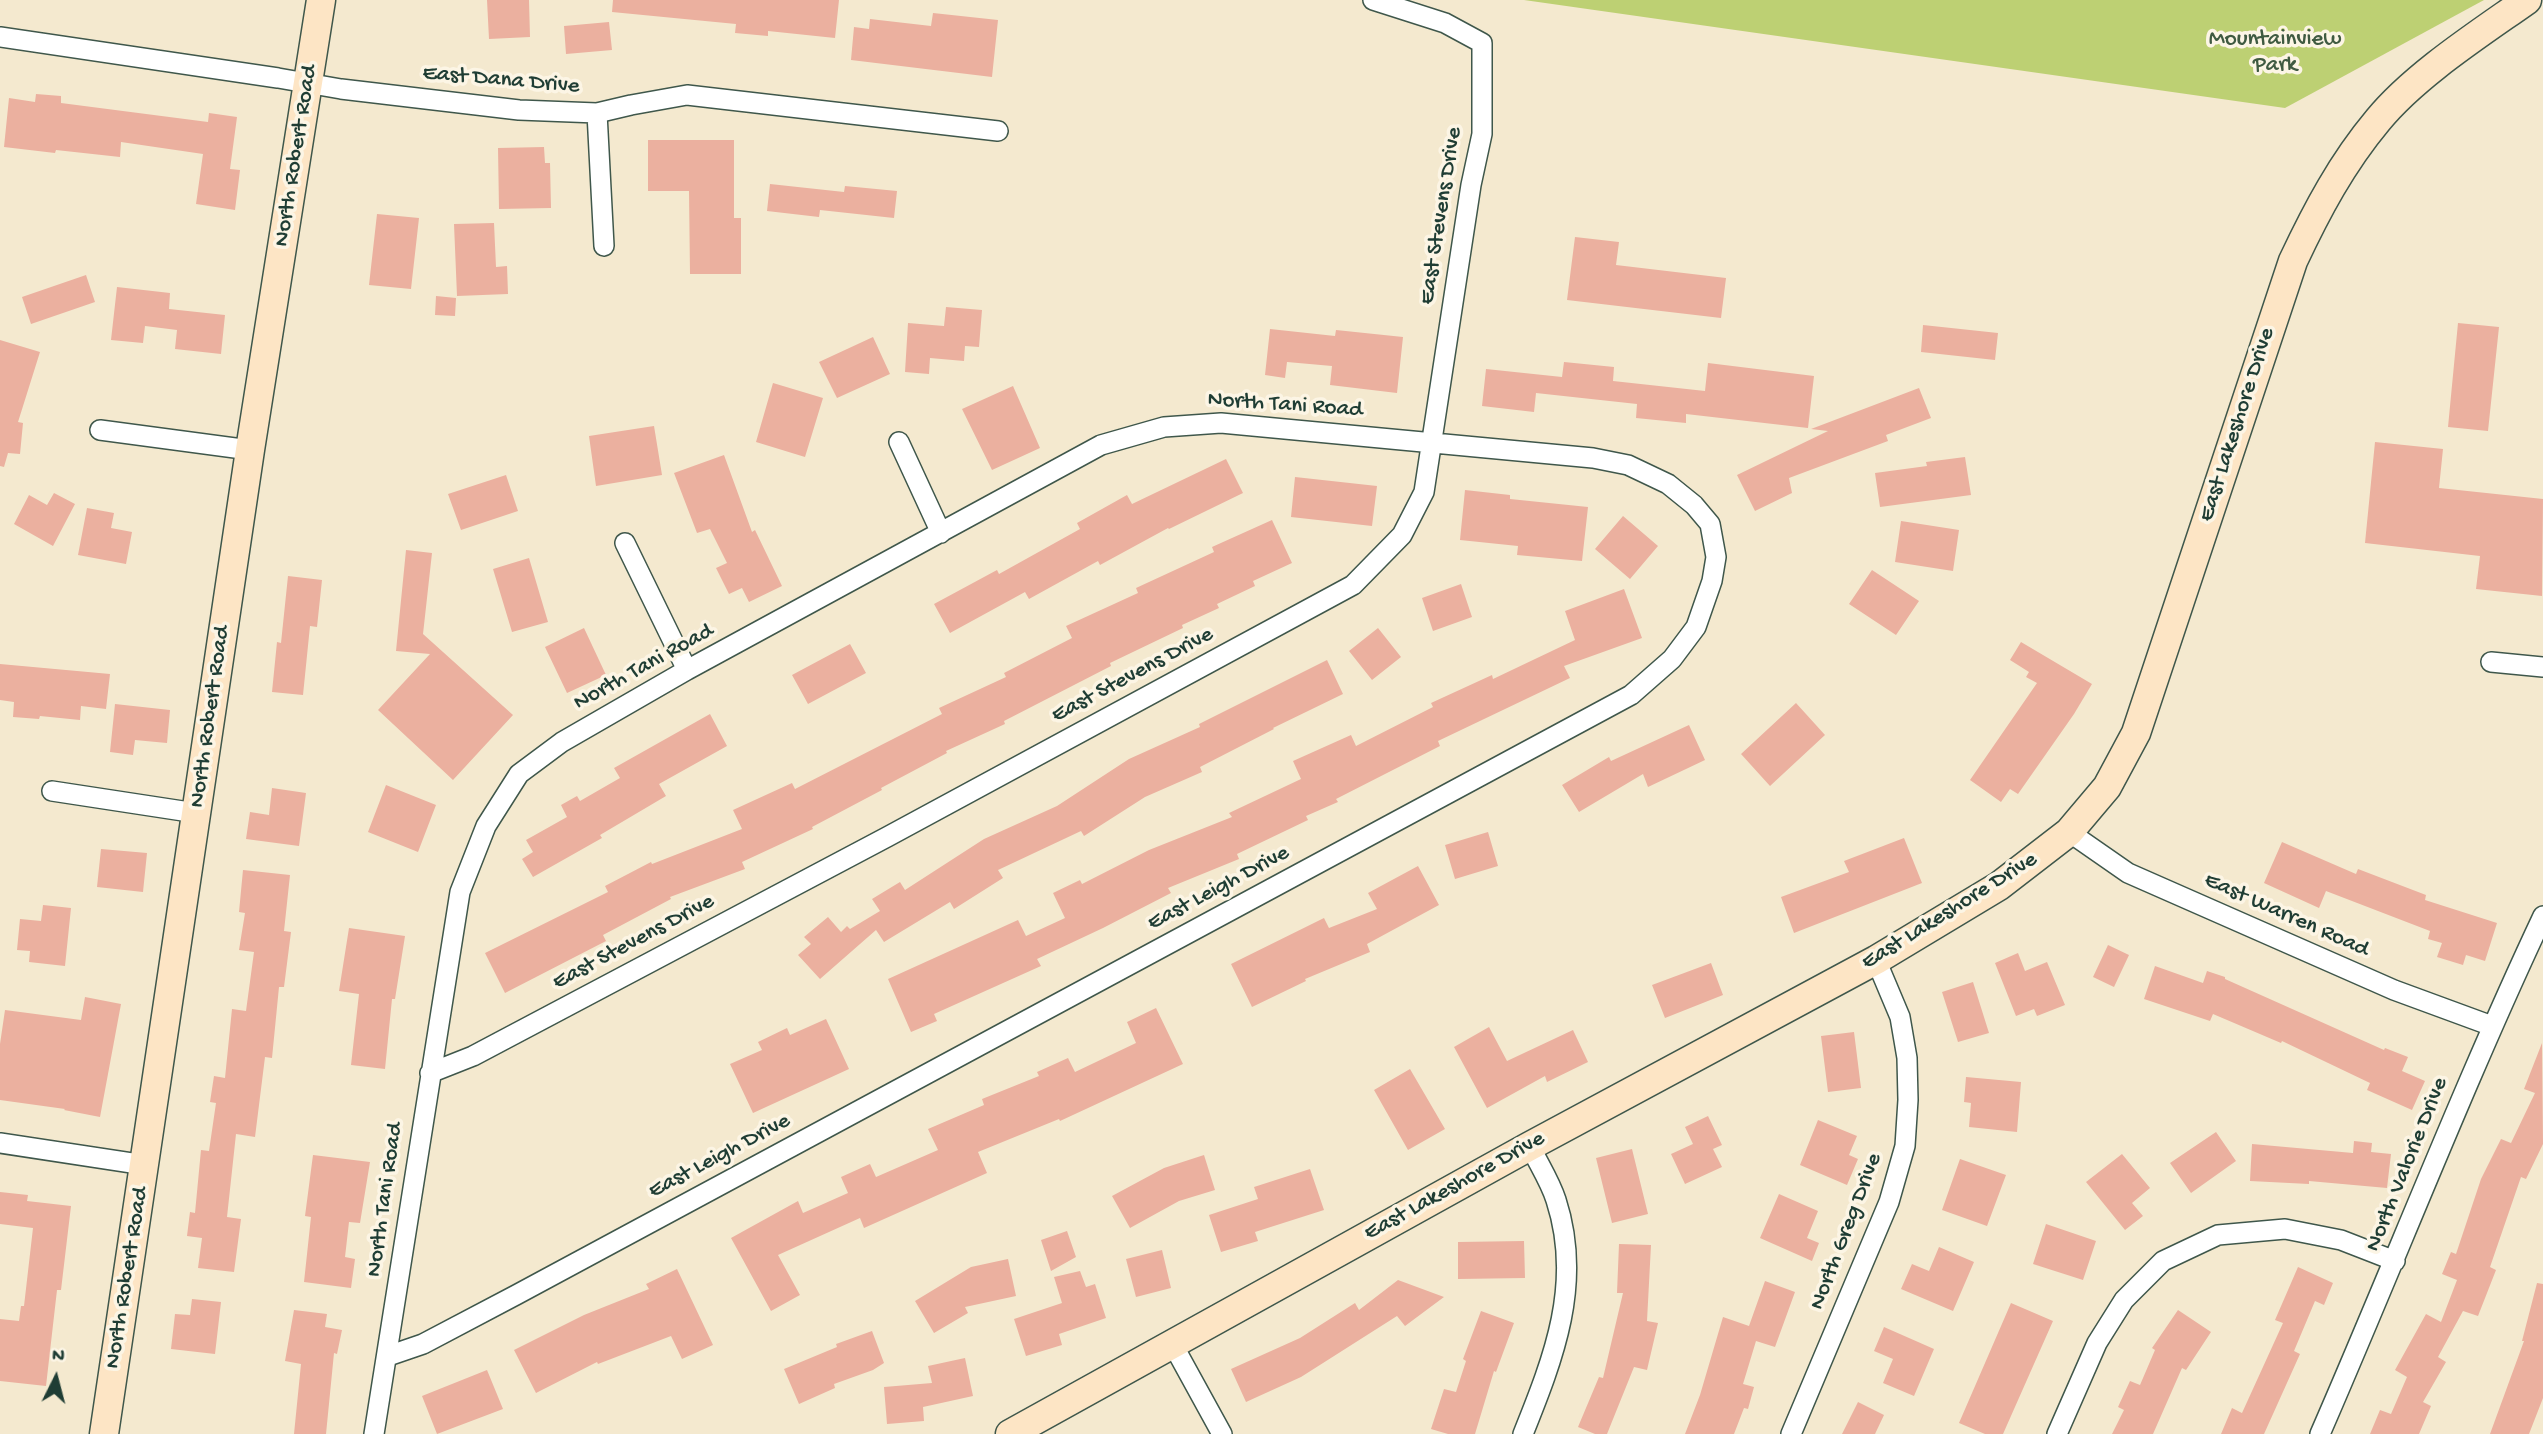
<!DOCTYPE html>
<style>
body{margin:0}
#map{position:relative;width:2543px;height:1434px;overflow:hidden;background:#f4e9cf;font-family:"Gochi Hand",sans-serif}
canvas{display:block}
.north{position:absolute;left:21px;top:1343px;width:70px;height:70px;-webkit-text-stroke:5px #fcf5e5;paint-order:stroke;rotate:6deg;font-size:19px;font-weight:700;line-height:28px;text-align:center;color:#1f3d34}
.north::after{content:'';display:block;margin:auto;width:24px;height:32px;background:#1f3d34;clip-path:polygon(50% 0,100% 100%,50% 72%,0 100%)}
</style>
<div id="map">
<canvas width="2543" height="1434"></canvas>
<div class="north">N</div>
</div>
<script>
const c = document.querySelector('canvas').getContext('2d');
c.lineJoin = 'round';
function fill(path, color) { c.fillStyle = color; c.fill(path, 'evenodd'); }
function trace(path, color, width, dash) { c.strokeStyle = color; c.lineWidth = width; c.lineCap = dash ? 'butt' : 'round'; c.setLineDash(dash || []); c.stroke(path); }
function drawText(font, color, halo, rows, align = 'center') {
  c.font = font + ' "Gochi Hand",sans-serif'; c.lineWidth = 7; c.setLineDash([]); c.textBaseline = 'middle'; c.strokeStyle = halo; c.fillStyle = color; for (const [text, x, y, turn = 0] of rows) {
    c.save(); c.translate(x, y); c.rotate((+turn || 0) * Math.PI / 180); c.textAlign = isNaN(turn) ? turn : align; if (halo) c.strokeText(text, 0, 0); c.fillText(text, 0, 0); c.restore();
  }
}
fill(new Path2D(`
 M1524,0H2484L2285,108Z`), '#bdd073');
fill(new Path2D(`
 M487,0H529L530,37L489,39Z
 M613,0H839L835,38L768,31V36L735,33L736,24L612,12Z
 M933,13L998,20L992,77L851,60L854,27L869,29L870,19L931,26Z
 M609,22L612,50L566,54L564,26Z
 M36,94L61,96V103L208,122L209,113L237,117L230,169L240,170L235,210L196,204L203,154L121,142L120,157L56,150L55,153L4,147L9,98L35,102Z
 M648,140H734V218H741V274H690L689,191H648Z
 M544,147L545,163H550L551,208L499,209L498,148Z
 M770,184L844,192L845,186L897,191L894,218L820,210L819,217L767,211Z
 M377,214L419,218L411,289L369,285Z
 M494,223L496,267L507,266L508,294L457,296L454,224Z
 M1575,237L1619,242L1616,265L1726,278L1721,318L1567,300Z
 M86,275L95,302L31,324L22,297Z
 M117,287L170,293L169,309L225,315L221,354L175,349L177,330L145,326L143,343L111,340Z
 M436,296L456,298L455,316L435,315Z
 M946,307L982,310L979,347L965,346L964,361L930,358L929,374L905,372L908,323L944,326Z
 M2458,323L2499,327L2488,431L2448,427Z
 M1923,325L1998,333L1995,360L1921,352Z
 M1270,329L1335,336L1336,330L1403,337L1397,393L1330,385L1332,366L1287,362L1285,378L1265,375Z
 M873,337L890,374L837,398L819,362Z
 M0,340L40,352L18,422L23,423L20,454L8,453L4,467L0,466Z
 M1564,362L1614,367L1613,381L1705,391L1708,363L1814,376L1808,428L1686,414V423L1636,418L1637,404L1536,393L1534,412L1482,406L1486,369L1562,377Z
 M773,383L823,398L805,457L756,442Z
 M1013,386L1040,448L992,470L962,409Z
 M1919,388L1931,418L1886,435L1888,441L1789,478L1792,493L1755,511L1737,475L1828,431L1811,429Z
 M654,426L662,475L596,486L589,436Z
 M2375,442L2443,449L2439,488L2543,499L2542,596L2476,589L2480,556L2365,543Z
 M724,455L752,532L755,530L782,586L749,602L742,588L729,594L716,568L727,563L710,529L697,533L674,473Z
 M1965,457L1971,495L1880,507L1875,473L1927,466L1926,462Z
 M1226,459L1243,493L1169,529L1168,528L1100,565L1098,561L1029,599L1025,592L950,633L934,604L997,570L999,574L1080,529L1077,523L1127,495L1132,504Z
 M506,475L518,511L461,530L448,494Z
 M1295,477L1377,486L1372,526L1291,517Z
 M1465,490L1510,495V499L1588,507L1582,561L1517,555L1518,546L1460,540Z
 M54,493L75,504L53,546L14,524L29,495L47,505Z
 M87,508L114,513L111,528L132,532L126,564L78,555Z
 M1623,516L1658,546L1630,579L1595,549Z
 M1272,520L1292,563L1253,581L1255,586L1217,604L1219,608L1182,625L1183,628L1110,663L1111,666L1004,721L1005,724L946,751L947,753L881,788L882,790L812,827L813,829L742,862L745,869L670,897L671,899L603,935L606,941L505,993L485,953L608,892L605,886L651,862L652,864L742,829L733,810L792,783L795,789L942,714L939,708L1006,677L1004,673L1072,638L1066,626L1138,593L1136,588L1214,552L1212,547Z
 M1901,521L1959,530L1953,571L1895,562Z
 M406,550L432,553L423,634L513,715L453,780L378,710L430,654L396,651Z
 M529,558L548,622L512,632L493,569Z
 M1872,570L1919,601L1896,635L1849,604Z
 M288,576L322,580L317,627L310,626L303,695L272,692L277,642L281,643Z
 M1461,584L1472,617L1433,631L1422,598Z
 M1624,589L1642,638L1564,666L1570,678L1438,741L1440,746L1336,799L1338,802L1306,816L1308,820L1237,854L1239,859L1168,888L1171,893L1103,928L1037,959L1041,966L934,1014L937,1021L911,1032L888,979L1018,920L1026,936L1065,918L1053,893L1080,880L1082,884L1149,850L1232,817L1229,813L1301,779L1293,761L1351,735L1356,746L1433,707L1431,703L1492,675L1493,679L1575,640L1565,611Z
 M584,628L606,675L567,693L545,647Z
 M1378,628L1401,657L1372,680L1349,651Z
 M2021,642L2092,684L2074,714L2018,794L2010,789L2001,802L1970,780L2037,683L2026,677L2029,672L2010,660Z
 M850,644L866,673L808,704L792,675Z
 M1327,660L1343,694L1273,728L1274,729L1200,767L1202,772L1145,797L1084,836L1081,831L998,870L1003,878L954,909L950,902L884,942L876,930L820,979L798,955L811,944L804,937L828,917L841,932L847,926L850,929L880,911L872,899L900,882L905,890L984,839L1057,806L1129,759L1200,727L1199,724Z
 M0,664L110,674L106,709L81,706L80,720L40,716L39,719L13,717L14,702L0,700Z
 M1796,703L1825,735L1770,786L1741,754Z
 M115,704L170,710L167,743L135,740L133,755L110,752Z
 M710,714L727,746L659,784L666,796L600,835L602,838L533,877L522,859L533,852L526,840L567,817L561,805L577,796L580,801L620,778L614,768Z
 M1689,725L1705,760L1648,787L1643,774L1579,812L1562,785L1609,757L1611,761Z
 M386,785L436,805L418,852L368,832Z
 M272,788L306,793L299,846L246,839L250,812L269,815Z
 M1488,832L1498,866L1455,879L1445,845Z
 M1904,838L1922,883L1794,933L1781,897L1849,872L1844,861Z
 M2282,842L2356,874L2358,869L2426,895L2425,900L2497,923L2485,961L2466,955L2463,965L2437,957L2442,943L2428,939L2430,931L2326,891L2319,908L2264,883Z
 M101,849L147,853L143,892L97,887Z
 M1418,866L1439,905L1367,944L1370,952L1305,979L1306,981L1252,1007L1231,964L1324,918L1329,928L1377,909L1368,893Z
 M243,870L290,875L284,931L291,932L284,987H279L272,1058L265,1057L255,1137L236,1134L227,1217L241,1219L234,1272L198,1268L202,1238L187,1236L190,1212L195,1213L201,1150L209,1151L216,1103L210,1102L214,1076L225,1078L232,1009L246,1011L254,952L239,950L245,913L239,912Z
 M43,905L71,908L65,966L29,962L30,951L17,950L20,919L41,921Z
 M349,928L405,936L395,999H392L385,1069L351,1065L359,994L339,991Z
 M2108,945L2129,955L2114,987L2093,977Z
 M2018,953L2025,971L2047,962L2065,1005L2037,1016L2034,1009L2016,1016L1995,963Z
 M1711,963L1723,995L1665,1018L1652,985Z
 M2155,966L2203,983L2207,971L2225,977V979L2384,1050L2385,1048L2408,1057L2402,1071L2425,1081L2412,1110L2367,1090L2370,1083L2282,1041L2281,1043L2213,1014L2210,1021L2144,999Z
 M1973,982L1989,1033L1958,1042L1942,992Z
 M85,997L121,1004L100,1117L64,1110L65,1109L0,1100V1044L5,1010L81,1020Z
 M1156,1008L1183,1064L1060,1121L1059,1119L978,1152L987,1173L864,1228L860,1218L778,1255L800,1295L771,1311L731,1238L798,1201L803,1213L848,1193L841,1177L870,1164L876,1177L938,1150L928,1129L984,1105L982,1099L1039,1076L1037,1072L1068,1058L1075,1072L1136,1043L1127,1022Z
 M826,1019L849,1069L753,1113L730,1064L762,1050L758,1042L787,1028L790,1035Z
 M1489,1027L1507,1061L1573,1030L1588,1062L1547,1082L1545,1076L1487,1108L1454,1047Z
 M1854,1032L1861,1088L1828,1092L1821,1036Z
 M2542,1043L2543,1144L2526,1179L2521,1177L2490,1267L2496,1270L2478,1316L2463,1311L2438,1357L2446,1362L2423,1402L2431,1406L2419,1434H2370L2380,1410L2391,1414L2407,1377L2395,1370L2426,1314L2441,1322L2457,1280L2442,1274L2451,1252L2456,1254L2481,1179L2501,1139L2511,1143L2535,1093L2524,1089Z
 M1410,1069L1445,1129L1408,1150L1374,1090Z
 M1966,1077L2021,1082L2017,1132L1969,1127L1971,1103L1964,1102Z
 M1708,1116L1722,1145L1713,1149L1722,1167L1685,1184L1671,1154L1693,1144L1685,1127Z
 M1818,1120L1857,1136L1849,1155L1858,1159L1847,1185L1800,1165Z
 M2216,1132L2236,1161L2191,1193L2170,1163Z
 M2354,1141L2372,1143L2371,1152L2391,1154L2387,1188L2309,1181V1184L2250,1181L2252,1144L2353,1153Z
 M1632,1149L1648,1214L1612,1223L1596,1158Z
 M2122,1154L2150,1188L2132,1203L2143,1216L2125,1230L2086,1182Z
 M313,1155L370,1162L360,1223L349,1222L345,1257L355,1259L351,1288L304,1282L311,1217L305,1216Z
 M1204,1155L1215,1190L1179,1201L1130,1228L1112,1196L1164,1168Z
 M1960,1159L2006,1175L1987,1226L1942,1210Z
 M1310,1169L1324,1210L1255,1232L1258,1241L1221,1252L1209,1215L1258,1199L1254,1187Z
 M0,1192L28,1195L27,1201L71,1206L61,1290H57L46,1386L0,1381V1319L19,1321L21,1306H24L33,1228L0,1224Z
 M1779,1194L1818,1211L1807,1238L1819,1243L1812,1261L1760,1238Z
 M2046,1224L2096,1241L2083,1280L2033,1264Z
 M1067,1231L1076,1257L1051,1271L1041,1240Z
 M1524,1241L1525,1278L1458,1279V1242Z
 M1619,1244L1651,1245L1647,1321L1658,1323L1647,1370L1634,1367L1607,1434H1595L1578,1427L1599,1377L1603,1378L1623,1293H1617Z
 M1939,1247L1974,1262L1953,1311L1901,1289L1912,1264L1929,1271Z
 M1162,1250L1171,1288L1136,1297L1126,1259Z
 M1008,1259L1016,1296L965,1307L968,1313L934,1333L915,1301L971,1267Z
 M2298,1267L2333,1283L2324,1305L2315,1301L2294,1351L2300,1354L2264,1434H2221L2232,1408L2242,1413L2283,1323L2275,1320Z
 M677,1269L713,1345L682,1359L671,1336L598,1364L597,1362L536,1393L514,1350L584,1315L649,1289L646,1284Z
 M1080,1271L1086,1287L1095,1284L1106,1318L1059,1334L1062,1345L1026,1356L1014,1319L1062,1303L1054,1277Z
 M1398,1280L1444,1297L1405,1326L1397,1316L1301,1377L1246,1402L1231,1369L1300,1338L1355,1303L1359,1310Z
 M1765,1281L1795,1292L1775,1347L1756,1341L1743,1384L1754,1387L1748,1409L1744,1408L1734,1434H1685L1700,1395L1723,1317L1749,1326Z
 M2537,1283L2543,1284V1398L2529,1434H2490L2524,1341H2522Z
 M192,1299L221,1302L215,1354L171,1349L175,1314L190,1315Z
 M2011,1303L2053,1321L2003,1434H1985L1959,1423Z
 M294,1310L327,1314L325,1327L342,1330L337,1354L334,1353L326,1434H294L301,1364L285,1361Z
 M2178,1310L2211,1332L2186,1370L2182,1368L2153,1434H2112L2124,1410L2118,1407L2130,1381L2140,1385L2155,1350L2152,1348Z
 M1481,1311L1514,1323L1496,1372L1494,1371L1475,1434H1448L1431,1429L1444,1389L1456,1392L1466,1361L1463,1359Z
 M1884,1327L1934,1349L1914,1396L1883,1383L1893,1359L1874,1351Z
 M872,1331L884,1363L873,1370L834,1384L835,1388L799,1404L784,1369L837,1347L836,1344Z
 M965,1358L973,1396L923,1407L924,1421L887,1424L884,1387L932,1383L928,1366Z
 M487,1370L503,1409L437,1434L422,1396Z
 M1858,1402L1884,1415L1875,1434H1842Z`), '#ebb09f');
const street = new Path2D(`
 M0,37L278,78L341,89L519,110L597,113L631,105L687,95L998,131
 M597,113L604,246
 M100,430L250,450
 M899,442L941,533
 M625,543L687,670
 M2491,662L2543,667
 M52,791L196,813
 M2069,832L2128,873L2394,990L2492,1026
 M430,1073L473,1056L887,837L1353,585L1402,535L1424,492L1471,185L1482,134V43L1445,23L1373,0
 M0,1143L145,1165
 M1172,1343L1222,1434
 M374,1434L460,892L486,826L519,774L562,742L687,670L1101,445L1164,427L1221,423L1593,458L1628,465L1668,484L1694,505L1710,524L1716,557L1712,581L1696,627L1672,659L1631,695L516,1295L423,1344L388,1356
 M1523,1434C1554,1357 1583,1283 1556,1200C1550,1181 1538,1163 1530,1146
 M1791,1434L1889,1202L1905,1146L1908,1100L1907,1058L1900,1017L1876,960
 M2057,1434L2097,1343L2124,1300L2163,1261L2218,1235L2285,1229L2341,1240L2395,1261
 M2320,1434C2395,1262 2463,1086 2543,916`);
const secondary = new Path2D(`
 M104,1434L250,450L321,0
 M1010,1434L1530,1146L1876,960L1999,886L2069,832L2107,787L2136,733L2293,261C2317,210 2342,163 2378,120C2415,75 2479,34 2527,0`);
trace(street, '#3f574b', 22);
trace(secondary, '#3f574b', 31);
trace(street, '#fff', 19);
trace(secondary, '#fde5c5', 28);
drawText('23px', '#3f5a41', '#fcf5e5', [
 ["Mountainview",2275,40],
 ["Park",2275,66]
]);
drawText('23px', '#1f3d34', '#fcf5e5', [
 ["East Dana Drive",501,81,5],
 ["North Robert Road",297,156,-81],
 ["East Stevens Drive",1442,216,-81],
 ["North Tani Road",1285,406,4],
 ["East Lakeshore Drive",2238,425,-72],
 ["North Tani Road",644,668,-29],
 ["East Stevens Drive",1133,676,-28],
 ["North Robert Road",211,717,-82],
 ["East Leigh Drive",1219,889,-28],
 ["East Lakeshore Drive",1950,912,-32],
 ["East Warren Road",2286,916,24],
 ["East Stevens Drive",634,943,-28],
 ["East Leigh Drive",720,1157,-28],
 ["North Valorie Drive",2408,1165,-68],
 ["East Lakeshore Drive",1455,1187,-29],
 ["North Tani Road",386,1200,-82],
 ["North Greg Drive",1847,1232,-69],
 ["North Robert Road",128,1278,-81]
]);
</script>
